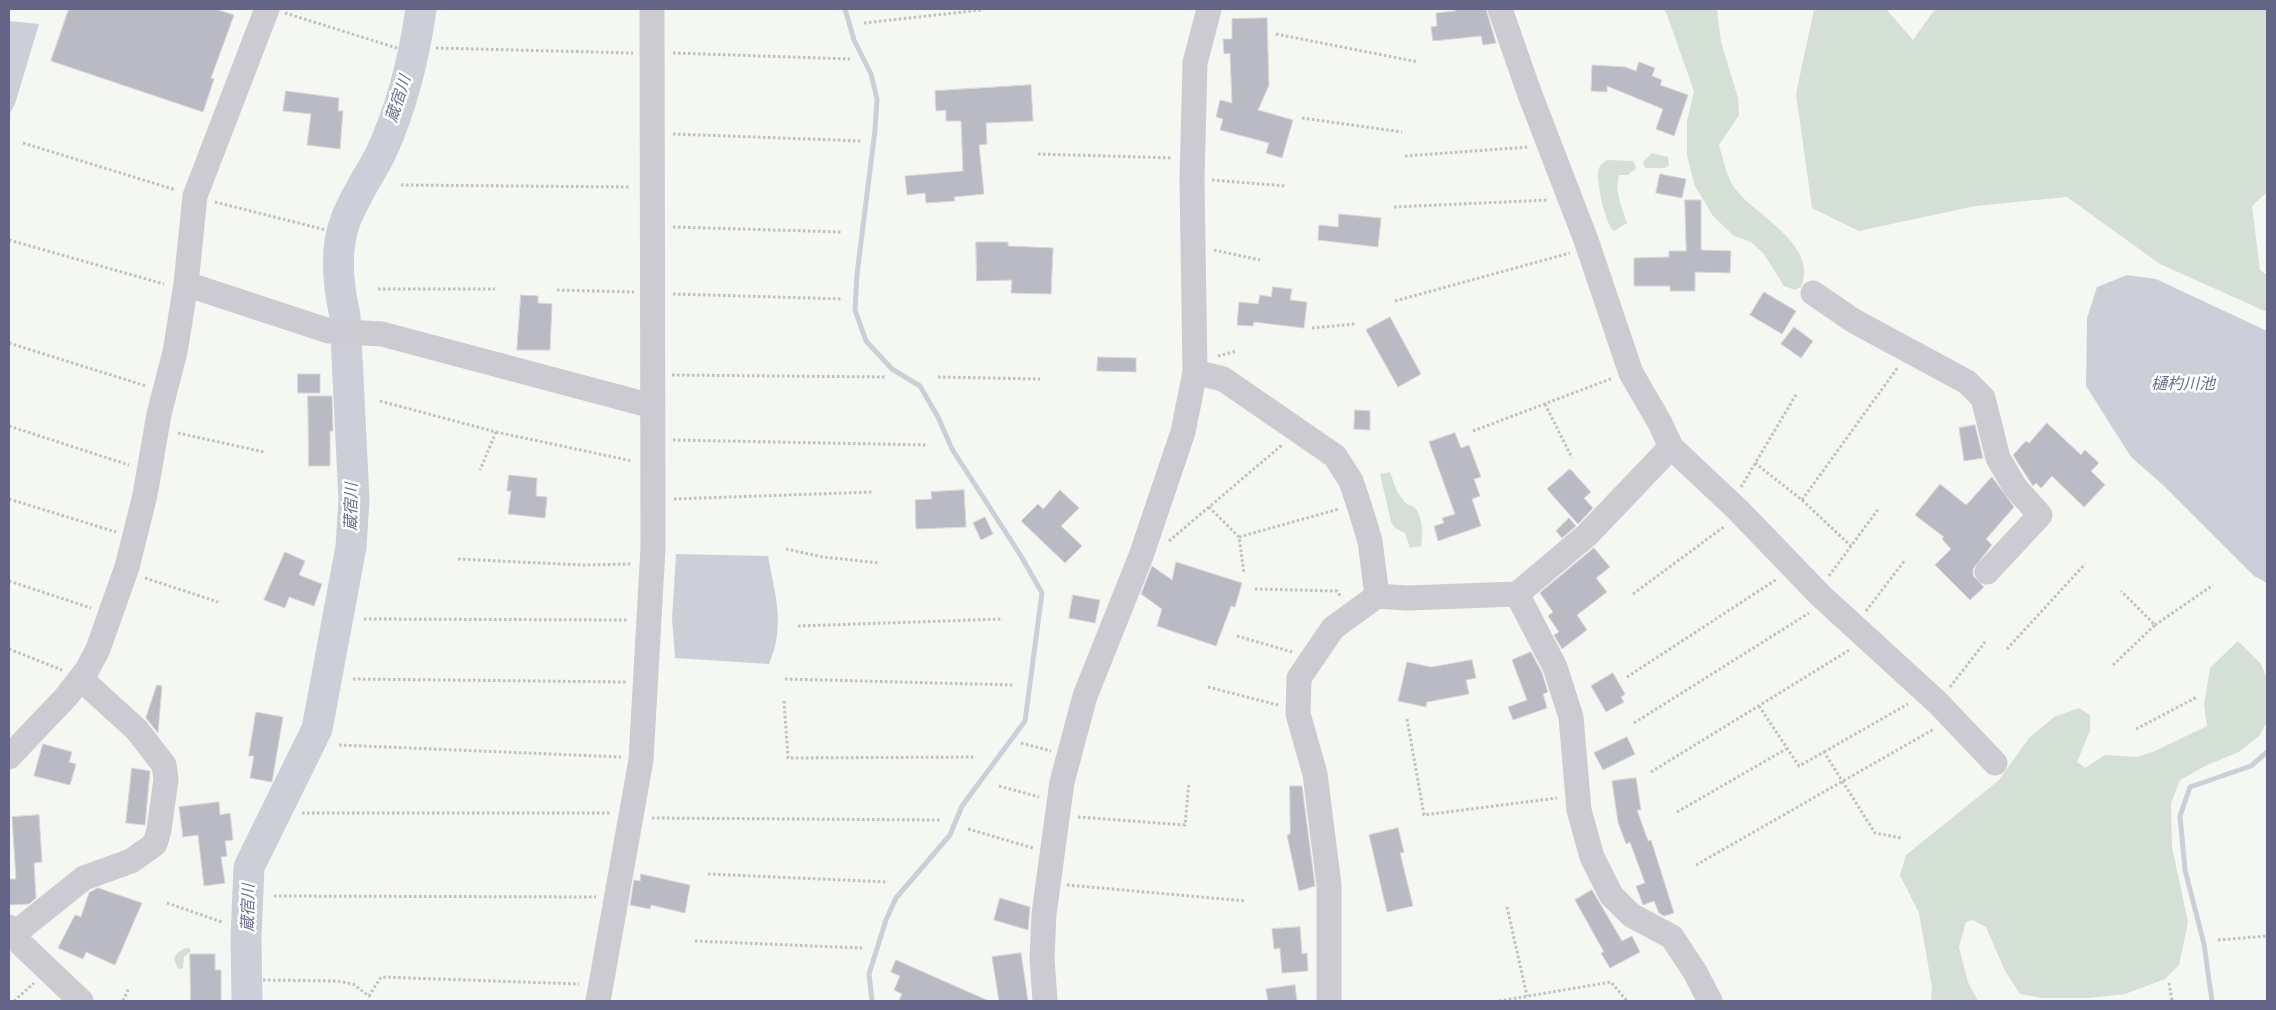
<!DOCTYPE html>
<meta charset="utf-8">
<style>
body{margin:0}
#map{position:relative;width:2276px;height:1010px;overflow:hidden;background:#f5f7f3;font-family:Manrope,sans-serif}
canvas{display:block}
.frame{position:absolute;inset:0;border:10px solid #636486;pointer-events:none}
</style>
<div id="map">
<canvas width="2276" height="1010"></canvas>
<div class="frame"></div>
</div>
<script>
const c = document.querySelector('canvas').getContext('2d');
c.lineJoin = 'round';
function fill(path, color) { c.fillStyle = color; c.fill(path, 'evenodd'); }
function trace(path, color, width, dash) { c.strokeStyle = color; c.lineWidth = width; c.lineCap = dash ? 'butt' : 'round'; c.setLineDash(dash || []); c.stroke(path); }
function drawText(font, color, halo, rows, align = 'center') {
  c.font = font + ' Manrope,"Noto Sans JP",sans-serif'; c.lineWidth = 5; c.setLineDash([]); c.textBaseline = 'middle'; c.strokeStyle = halo; c.fillStyle = color; for (const [text, x, y, turn = 0] of rows) {
    c.save(); c.translate(x, y); c.rotate((+turn || 0) * Math.PI / 180); c.textAlign = isNaN(turn) ? turn : align; if (halo) c.strokeText(text, 0, 0); c.fillText(text, 0, 0); c.restore();
  }
}
fill(new Path2D(`
 M1663,9H1717L1721,42L1738,98L1739,115L1719,145C1723,159 1727,180 1737,191C1758,217 1819,246 1801,287L1795,290L1784,286L1764,254L1751,242L1734,236L1713,216L1695,186L1687,156V121L1694,91L1666,12Z
 M1814,9H1886L1913,40L1935,9H2267V192L2252,206L2260,270L2267,275V312L2160,264L2067,197L1975,206L1859,231L1812,208L1796,94Z
 M1652,153L1668,157L1669,165L1665,168H1645L1643,162Z
 M1608,160L1633,161L1636,168L1628,175H1619C1614,191 1622,208 1627,223L1614,231C1605,225 1597,183 1598,171C1599,166 1603,162 1608,160Z
 M1390,472C1394,482 1396,493 1404,501C1406,504 1411,505 1414,507C1423,515 1423,535 1421,546L1410,548L1405,533L1395,528L1391,522L1380,474Z
 M2238,641L2261,664L2267,679V722L2259,736L2239,752L2207,765L2180,780L2171,803L2172,847L2188,922L2179,965L2165,979L2125,994L2089,998H2042L2020,994L2004,969L1986,927L1973,920L1966,922L1959,947L1968,982L1978,1001H1931L1932,987L1919,913L1900,875L1906,855L1999,780L2029,738L2054,717L2079,708L2090,715V731L2077,762L2085,768L2105,755L2137,757L2155,751L2207,726L2204,705L2210,668Z
 M185,948H189L191,951L184,957L183,968L178,969L174,959L177,953Z`), '#d4dfd6');
fill(new Path2D(`
 M9,21L39,24L15,104L9,115Z
 M2127,275L2156,279L2267,331V583L2254,576L2163,485L2131,457L2086,386L2087,318L2097,287Z
 M676,554L768,556C775,595 786,625 769,664L675,658L672,619Z`), '#cdcfd8');
trace(new Path2D(`
 M845,9L854,40L871,74L877,99L875,130L857,274L855,310L866,341L892,369L920,386L938,417L952,449L1021,556L1042,593L1025,721L962,806L950,835L896,898L886,920L869,974L872,1001
 M2212,1001L2204,944L2185,870L2180,816L2190,787L2251,766L2267,752`), '#cdcfd8', 5);
trace(new Path2D(`
 M247,1001L246,937L249,867L317,729L351,547L354,500L345,316C338,285 334,249 346,219C355,196 369,176 380,155C401,110 414,58 421,9`), '#cdcfd8', 31);
const building = new Path2D(`
 M69,9H215L234,15L211,78L214,79L203,112L51,61Z
 M1455,9H1486L1496,43L1483,45L1481,36L1433,41L1431,27L1437,26L1436,13L1455,11Z
 M1267,18L1269,85L1258,110L1293,120L1282,158L1266,153L1269,143L1220,130L1223,119L1216,117L1220,100L1232,103L1230,53L1224,54L1223,39H1232V19Z
 M1639,62L1655,68L1652,76L1662,80L1660,85L1688,95L1674,136L1656,129L1663,109L1607,86V92L1591,91L1592,65L1625,67L1636,71Z
 M1031,85L1033,121L986,123L987,144L979,145L984,194L954,197L955,201L926,203L925,193L907,195L905,176L963,171L961,121H946V110L936,111L935,91Z
 M286,91L339,98L338,111H343L340,149L307,145L311,114L283,111Z
 M1660,174L1686,179L1682,198L1656,193Z
 M1685,200H1701V250L1731,251L1730,273L1695,272V291H1670V286H1634V258L1669,257V251H1686Z
 M1339,214L1381,218L1378,247L1318,240L1319,225L1338,227Z
 M976,242H1008V246L1053,248L1051,294L1011,293L1012,280L977,281Z
 M1273,287L1292,289L1290,300L1307,302L1304,328L1254,322L1253,326L1237,325L1239,302L1258,304L1260,295L1271,297Z
 M1764,292L1796,311L1782,334L1750,315Z
 M521,295L538,296V303L552,304L550,350H517Z
 M1390,317L1421,374L1398,387L1366,330Z
 M1794,327L1813,341L1801,358L1781,344Z
 M1098,357L1136,358V372L1097,371Z
 M298,374H320V393H298Z
 M308,396H332L333,431H330V466H309Z
 M1355,410L1370,411V430L1354,429Z
 M2047,423L2081,455L2085,450L2099,463L2091,471L2105,485L2084,507L2052,476L2041,488L2036,483L2033,486L2013,455L2026,441L2029,443Z
 M1975,425L1983,458L1964,461L1959,428Z
 M1455,433L1461,448L1469,445L1481,477L1474,479L1480,496L1472,499L1481,526L1438,541L1434,526L1444,523L1442,518L1455,514L1429,442Z
 M1570,469L1591,492L1584,498L1593,508L1578,524L1547,489Z
 M509,475L537,478L536,496L547,497L545,518L508,514L511,491H507Z
 M1992,477L2014,507L1986,539L1992,545L1973,569V576L1984,587L1970,600L1935,565L1951,549L1942,539L1944,537L1915,515L1940,484L1966,505Z
 M964,490L966,527L916,529L915,500L932,499L931,492Z
 M1060,490L1079,508L1061,526L1082,546L1065,563L1021,521L1038,504L1043,509Z
 M985,517L993,534L981,540L973,523Z
 M1569,518L1576,526L1562,538L1556,531Z
 M1594,548L1610,567L1596,578L1607,592L1577,615L1587,630L1562,649L1554,635L1559,632L1548,616L1553,612L1540,593Z
 M285,552L305,561L299,575L322,584L314,606L289,597L285,608L264,600Z
 M1176,562L1242,583L1235,607L1231,606L1216,646L1157,626L1162,609L1141,594L1152,566L1172,580Z
 M1073,595L1100,600L1095,623L1069,618Z
 M1531,652L1542,673L1548,692L1543,694L1547,708L1513,720L1508,707L1527,700L1512,660Z
 M1472,660L1476,678L1466,680L1469,694L1427,702L1426,707L1398,701L1407,662L1431,667Z
 M1613,673L1625,694L1621,697L1624,702L1606,712L1591,686Z
 M157,685L162,686L158,733L146,718Z
 M256,712L283,717L272,782L250,778L254,756H249Z
 M1627,737L1635,754L1603,770L1594,753Z
 M43,744L72,752L69,762L76,764L70,785L34,776Z
 M132,768L150,771L145,825L126,823Z
 M1636,778L1641,810H1637L1648,841L1651,840L1674,913L1664,916L1659,913L1654,901L1643,905L1636,886L1645,883L1630,842L1626,844L1618,822L1612,781Z
 M1290,786H1302L1315,886L1299,891L1287,835L1290,834Z
 M219,802L220,815L230,813L233,840L225,841L227,856L221,857L225,883L204,886L198,835L183,837L179,807Z
 M39,815L42,862L34,863L36,898L29,904L9,905V879H16L12,817Z
 M1398,828L1404,852L1400,853L1413,906L1387,912L1369,835Z
 M641,874L690,885L685,913L651,905L650,909L630,905L634,880L640,881Z
 M98,888L142,903L115,965L86,952L83,959L58,948L75,915L81,917L89,893Z
 M1592,890L1622,941L1632,936L1640,952L1610,968L1601,953L1604,952L1575,900Z
 M1000,898L1030,907L1028,930L994,920Z
 M1300,927L1302,954L1307,953L1308,971L1282,973L1280,948L1274,949L1272,929Z
 M1021,953L1028,1001H999L992,957Z
 M190,954H215V970H221V1001H191Z
 M896,960L989,1001H899L902,994L894,990L900,976L891,972Z
 M1295,985L1297,1001H1268L1266,989Z`);
fill(building, '#b9bac4');
trace(building, '#d7d8d6', 1);
trace(new Path2D(`
 M285,13L397,48
 M864,23L981,10
 M1276,34L1418,62
 M436,48L633,53
 M673,53L850,59
 M1302,118L1402,132
 M673,134L862,141
 M23,143L176,190
 M1038,154L1173,158
 M1405,156L1529,147
 M1212,180L1286,186
 M401,185L631,187
 M215,202L326,230
 M1394,207L1549,200
 M673,227L842,232
 M9,240L164,284
 M1214,250L1260,260
 M378,289H495
 M557,290L634,292
 M673,294L843,299
 M1395,301L1570,253
 M1312,328L1355,324
 M9,343L146,386
 M1218,356L1237,351
 M672,375L886,377
 M938,377L1040,379
 M380,401L496,432L480,470
 M1545,404L1572,458
 M9,426L129,465
 M1473,431L1613,378
 M496,432L632,461
 M178,433L264,452
 M673,440L928,445
 M1755,463L1802,500L1851,546
 M1741,487L1797,393
 M9,499L116,532
 M674,499L873,492
 M1802,500L1898,367
 M1209,507L1239,537L1244,573
 M1239,537L1339,509
 M1169,541L1282,445
 M786,549L823,557L880,563
 M458,559L582,565L632,564
 M1829,576L1879,508
 M145,578L218,602
 M9,581L91,608
 M1255,589L1337,591L1341,597
 M1633,594L1725,526
 M1866,611L1905,560
 M364,619L628,620
 M2155,625L2213,585
 M798,626L1003,619
 M1237,636L1292,652
 M9,649L62,670
 M2007,649L2085,564
 M2113,665L2155,625L2121,591
 M1627,677L1777,579
 M353,679L626,682
 M785,679L1014,685
 M1208,687L1278,705
 M1950,687L1985,642
 M784,701L788,758L975,757
 M1759,706L1799,766L1824,752L1875,833L1901,838
 M1407,719L1424,815L1557,798
 M1634,723L1809,613
 M2136,729L2197,697
 M1021,743L1051,751
 M339,745L621,757
 M1824,752L1908,704
 M1651,772L1851,649
 M999,786L1039,797
 M1677,812L1786,749
 M302,813H612
 M1078,817L1185,825L1189,783
 M652,818L941,820
 M968,829L1033,848
 M1696,865L1934,729
 M708,874L888,882
 M1067,885L1246,901
 M274,896L596,897
 M167,903L222,922
 M1507,907L1527,996
 M2218,940L2267,936
 M695,941L862,948
 M263,980L337,981L353,984L369,996L381,977L579,984
 M2169,983L2172,1001
 M14,1001L34,983
 M123,1001L129,988
 M1499,1001L1611,982L1627,1001`), '#bfc0c4', 3, [2.5, 2.5]);
trace(new Path2D(`
 M186,284L329,331L382,334L652,406
 M1813,293L1854,321L1967,382L1983,398L1998,458L2015,487L2040,515L1987,572
 M1195,372L1223,379L1335,456L1351,481L1360,508L1370,541L1377,596
 M1671,447L1738,510L1821,596L1938,703L1995,763
 M1517,594L1555,667L1571,717L1579,810L1592,857L1611,895L1631,915L1672,937L1695,972L1710,1001
 M9,757L66,697L87,670L98,649L127,567L145,495L159,414L175,352L186,284L195,196L267,9
 M9,927L21,944L81,1001
 M14,934L84,878L131,861L155,844L159,830L166,779L164,765L137,730L81,679
 M598,1001L641,760L653,548L652,9
 M1045,1001L1042,958L1044,914L1062,782L1085,696L1141,556L1183,432L1195,372L1192,180L1195,63L1209,9
 M1329,1001V885L1315,774L1298,714L1299,678L1333,628L1377,596L1407,598L1517,594L1587,535L1671,447L1660,423L1631,373L1586,240L1529,92L1500,9`), '#cbcbd1', 25);
drawText('italic 16px', '#697091', '#fff', [
 ["蔵宿川",399,99,-72],
 ["樋杓川池",2183,385],
 ["蔵宿川",352,507,-89],
 ["蔵宿川",249,908,-89]
]);
</script>
